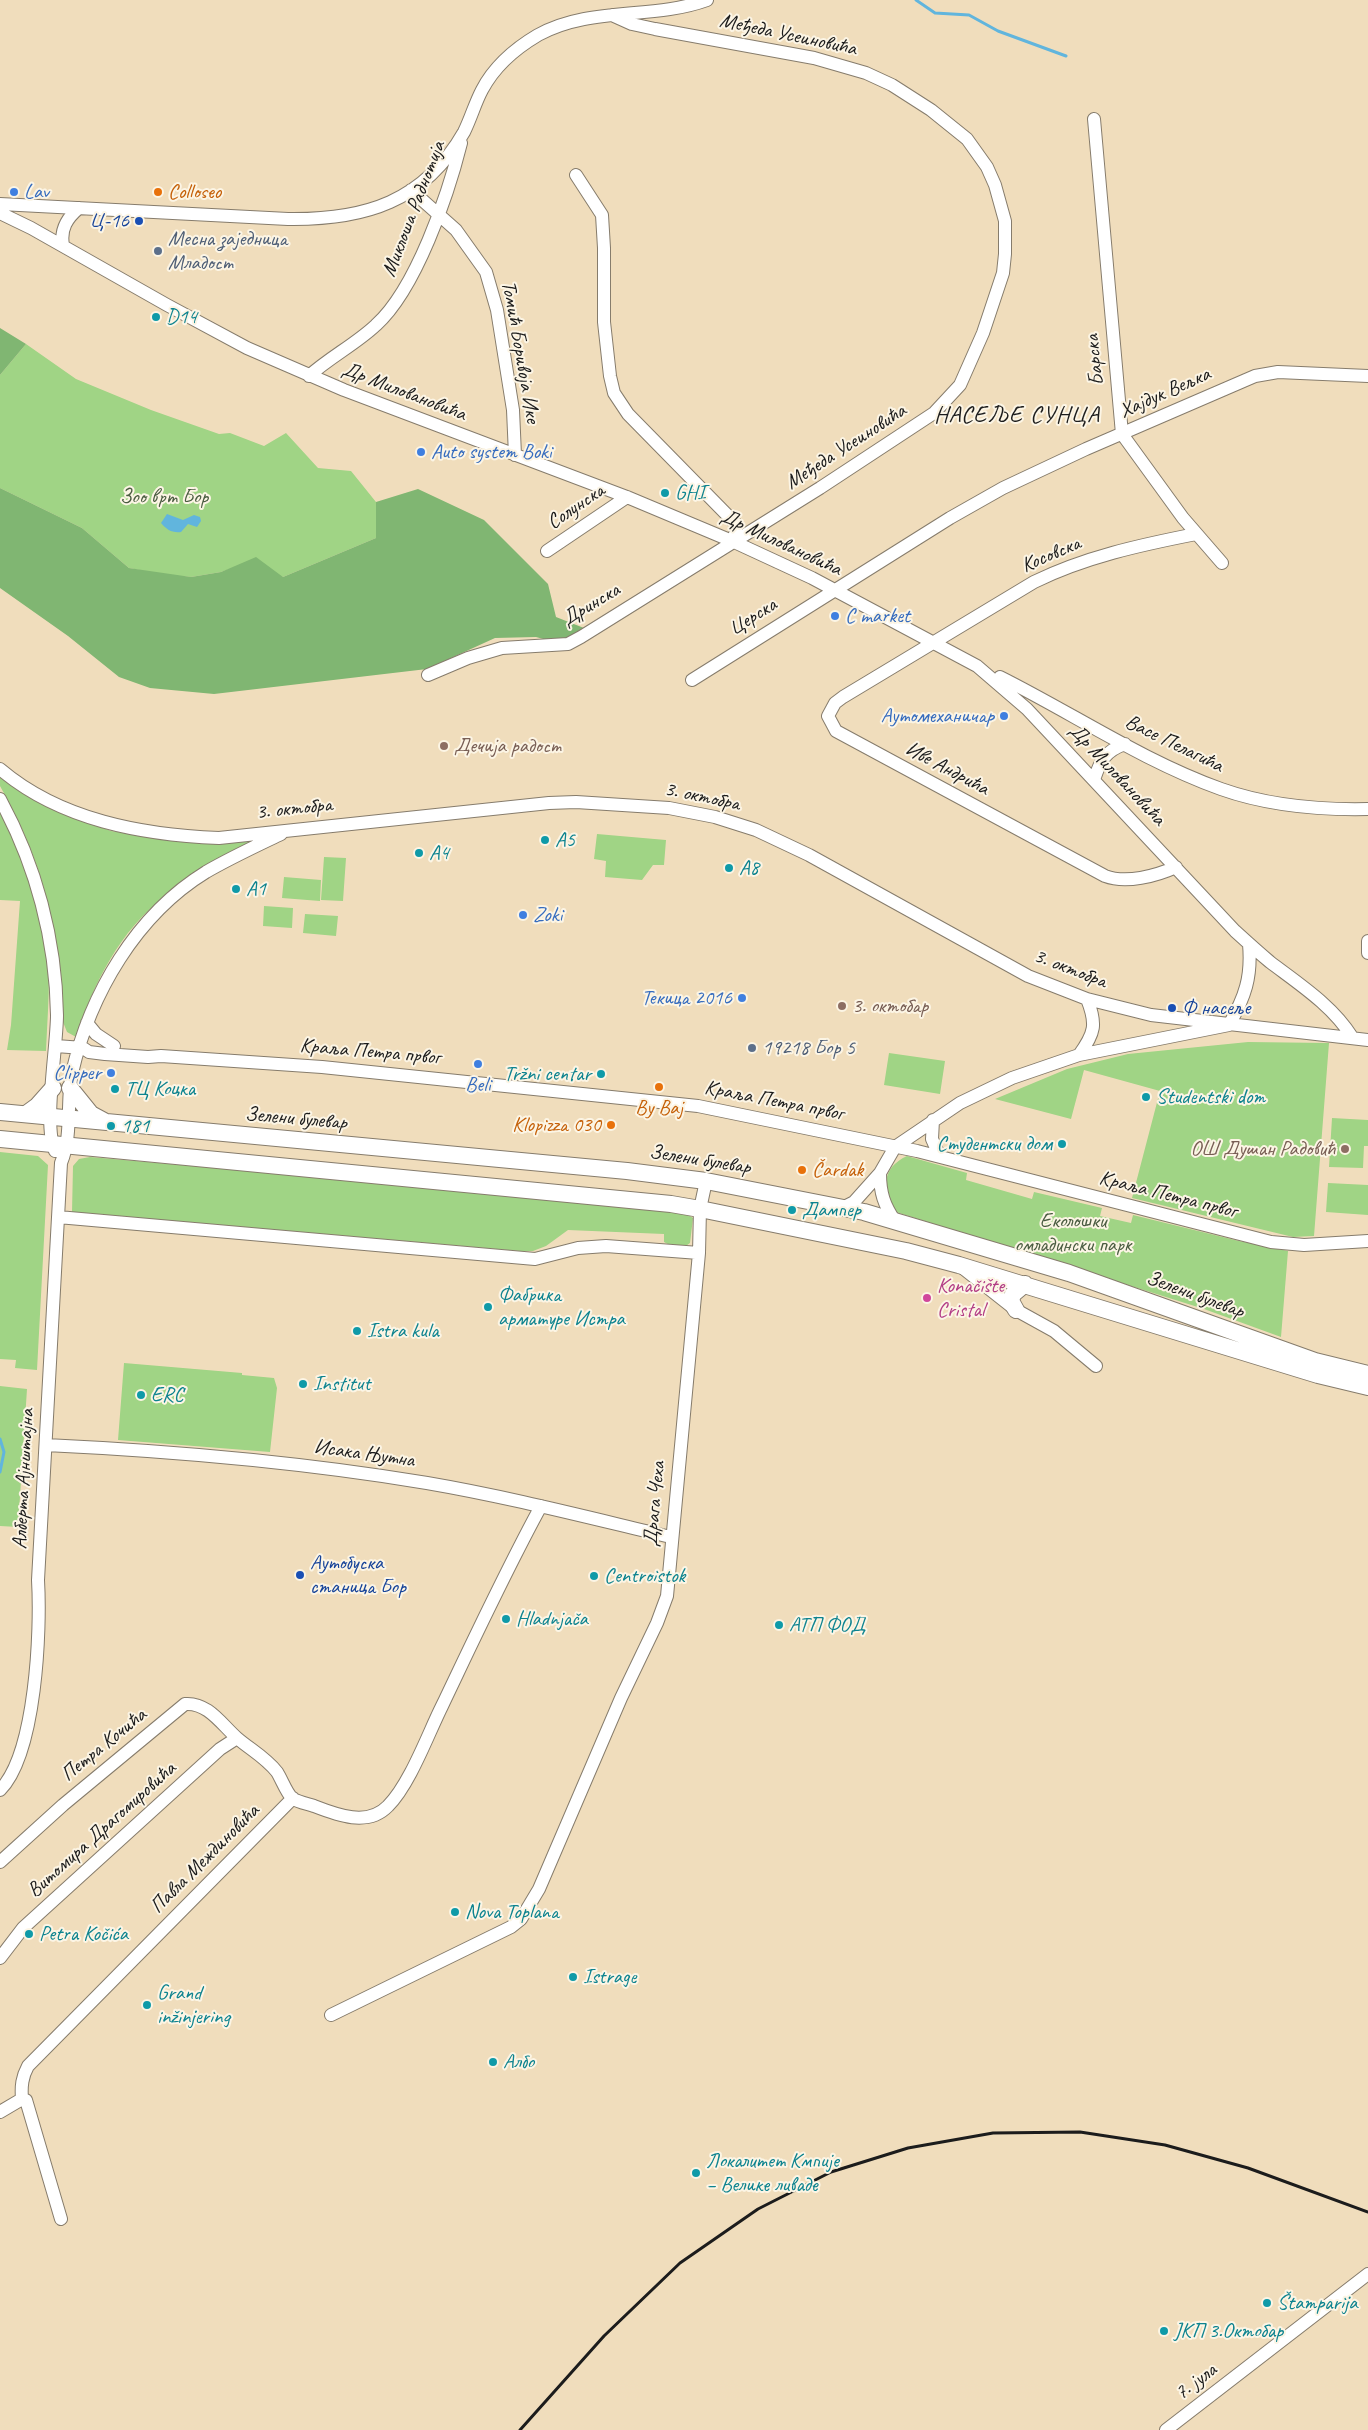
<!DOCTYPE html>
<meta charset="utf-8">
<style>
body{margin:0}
canvas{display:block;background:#f0ddbc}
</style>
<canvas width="1368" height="2430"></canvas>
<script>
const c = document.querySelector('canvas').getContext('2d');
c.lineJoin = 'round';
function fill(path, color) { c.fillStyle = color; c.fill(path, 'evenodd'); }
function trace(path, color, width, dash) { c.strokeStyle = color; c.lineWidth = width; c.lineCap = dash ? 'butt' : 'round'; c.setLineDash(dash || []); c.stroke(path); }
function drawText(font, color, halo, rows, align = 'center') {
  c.font = font + ' Caveat,sans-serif'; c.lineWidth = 4; c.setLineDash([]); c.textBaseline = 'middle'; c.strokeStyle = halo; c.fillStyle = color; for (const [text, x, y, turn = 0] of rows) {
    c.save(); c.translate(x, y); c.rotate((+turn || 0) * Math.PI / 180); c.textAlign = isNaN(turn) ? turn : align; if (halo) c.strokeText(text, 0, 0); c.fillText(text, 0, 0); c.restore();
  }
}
fill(new Path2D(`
 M26,344L76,379L151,410L219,434L230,433L264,446L286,433L318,468L351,471L376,502V538L283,577L238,566L221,572L191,577L166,575L129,568L82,528L0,488V375Z
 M0,777L55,810L111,831L189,843L257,839C227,858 195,876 166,896C120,929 93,985 76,1037L67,1032L63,1022C59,989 57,955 52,922C43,874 24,828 0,786Z
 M0,807C23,859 48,917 49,975C49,1000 47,1026 46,1051L7,1050L11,1025L20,901L0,900Z
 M597,834L666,840L664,865H653L642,880L605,877L606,861L594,859Z
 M324,857L346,858L343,901L321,900Z
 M284,877L321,880L320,901L282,898Z
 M264,906L293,908L292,928L263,926Z
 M305,914L338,916L336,936L303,933Z
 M1248,1042L1329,1043L1314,1236L1293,1237L1132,1198L1160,1091L1084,1070L1071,1119L995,1099L1067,1069L1128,1054Z
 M889,1053L945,1061L940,1094L884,1085Z
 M1332,1118L1368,1120V1146H1364L1363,1168L1329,1167Z
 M0,1152L38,1156L48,1165L37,1370L15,1368L16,1360L0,1359Z
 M907,1156L967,1173L966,1180L1032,1199L1034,1192L1102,1208L1100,1216L1131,1223L1133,1215L1239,1241L1288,1251L1281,1337L1204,1309L896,1212C882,1189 881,1168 907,1156Z
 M90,1157L670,1208L682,1211L693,1218L690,1243C681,1250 673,1247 664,1242V1234L568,1230L546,1246L533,1251H520L72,1212L73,1166L79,1159Z
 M1328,1183L1368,1185V1215L1326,1212Z
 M124,1363L242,1373V1375L274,1378L277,1388L270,1452L118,1440Z
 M0,1386L27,1389L18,1527L0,1526Z`), '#a0d485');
fill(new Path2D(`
 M0,328L26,344L0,375Z
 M0,488L82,528L129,568L191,577L221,572L256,557L283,577L376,538V502L418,489L484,520L548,584L556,617L589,630L558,643L536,637L495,638L427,669L214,694L150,688L119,677L68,636L0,588Z`), '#80b672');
fill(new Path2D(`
 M167,514L183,520L194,515L200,517L201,521L197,527L188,524L181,532C172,533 167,530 161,523Z`), '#61b5dd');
trace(new Path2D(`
 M916,0L935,13L969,15L998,31L1066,56
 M0,1439L4,1452L0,1472`), '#61b5dd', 3);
const minor = new Path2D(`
 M1094,119L1122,434L1183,518L1222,563
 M576,175L602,215L604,248V322L610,376L614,393L628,414L736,524V532L732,541
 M411,190L456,230L486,272L497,310L513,410L515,455
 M0,204L288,219C365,220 424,202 464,132C471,118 475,103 482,90C494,67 516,48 538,35C590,6 652,20 707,0
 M0,213L31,228L167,305L247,348L344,390L627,497L732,541L812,578L977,666L1027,709L1235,931C1246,941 1258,952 1270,962C1299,984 1333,1006 1352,1037
 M63,245C60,229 67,218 79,208
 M309,376C330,357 356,344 376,325C416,289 448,195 461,143
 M547,551L627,497
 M428,675L468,658L502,648L568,644L581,637L820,488L934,413L960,385L983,333L1003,273L1005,254V221L995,185L987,167L967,139L931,110L892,85L866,73L814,58L655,29L632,24L612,15
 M1000,677C1074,714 1143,761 1221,789C1266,805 1321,810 1368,809
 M692,680L950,518L1003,488L1086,449L1255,376L1278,372L1368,376
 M0,769C60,820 142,835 219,838L549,803L576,802L669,808L715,817L756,830L809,855L1028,976L1087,999L1151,1015L1368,1040
 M1094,780C1100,761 1105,751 1125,744
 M0,799C36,865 56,940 57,1015C57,1047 43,1126 55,1151
 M1176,867C1156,876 1126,884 1105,876L836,731L828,716L835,703L843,697L1034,582C1085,557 1140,545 1196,534
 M1368,941V953
 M87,1023L96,1034L114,1046
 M56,1046L83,1048L89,1052L105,1054L148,1057L161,1056L322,1067L698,1106L917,1151L1271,1242L1304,1245L1368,1241
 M1079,1055C1095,1033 1097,1024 1087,999
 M933,1120L932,1139L940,1157
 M880,1173C880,1193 884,1205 895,1221
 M844,1207L854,1202L880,1173L895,1147L960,1103L1012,1078L1079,1055L1229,1025C1245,997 1252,977 1249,944
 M58,1217L535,1259L578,1248L606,1246L699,1253
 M964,1269L1016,1310L1054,1331L1096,1366
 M46,1445C173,1451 301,1462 427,1483C509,1497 590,1518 671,1537
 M0,1790C36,1754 41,1630 38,1580L61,1163C73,1134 66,1102 72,1073C90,994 136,915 206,872C230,858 256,846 281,834
 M0,1862L63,1805L185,1704C208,1702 222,1725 237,1738C251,1750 265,1757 277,1772C282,1780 286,1792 292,1798C297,1802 308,1804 314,1806C337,1815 368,1827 388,1806C410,1784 428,1734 442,1706C474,1639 505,1572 541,1506
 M0,1958L23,1928L220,1749L237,1738
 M331,2015L511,1927L521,1919L539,1889L621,1698L657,1623L667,1596L699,1253L700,1209L706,1181
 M0,2112L22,2099
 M61,2219L26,2100L22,2099C21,2086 22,2077 28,2066L293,1798
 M1166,2430L1368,2274`);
const tertiary = new Path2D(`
 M70,1088L91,1114L104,1121
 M0,1112L627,1171L706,1181L864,1212L1069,1273L1315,1361L1368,1374
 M26,1114L37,1106L53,1088
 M0,1139L671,1204L700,1209L906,1251L959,1265L1318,1375L1368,1387
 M1016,1310L1011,1301L1013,1294L1025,1284`);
trace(minor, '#867c6c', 14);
trace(tertiary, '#867c6c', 18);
trace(minor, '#fff', 12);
trace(tertiary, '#fff', 16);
trace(new Path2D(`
 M520,2430L604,2336L680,2263L758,2209L831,2172L908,2148L993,2133L1080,2132L1165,2145L1248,2168L1368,2212`), '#1c1c1c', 3);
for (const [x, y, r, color] of [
 [14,192,5,"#3f7fe0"],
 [158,192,5,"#e8710a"],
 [139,221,5,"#1a4fb4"],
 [158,251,5,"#5c6f8a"],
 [156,317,5,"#0f9aa8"],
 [421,452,5,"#3f7fe0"],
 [665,493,5,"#0f9aa8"],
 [835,616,5,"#3f7fe0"],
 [1004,716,5,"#3f7fe0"],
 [444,746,5,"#8d6e63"],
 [545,840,5,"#0f9aa8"],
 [419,853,5,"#0f9aa8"],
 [729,868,5,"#0f9aa8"],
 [236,889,5,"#0f9aa8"],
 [523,915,5,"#3f7fe0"],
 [742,998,5,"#3f7fe0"],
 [842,1006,5,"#8d6e63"],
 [1172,1008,5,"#1a4fb4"],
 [752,1048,5,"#5c6f8a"],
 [478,1064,5,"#3f7fe0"],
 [111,1073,5,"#3f7fe0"],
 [601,1074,5,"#0f9aa8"],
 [659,1087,5,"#e8710a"],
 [115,1089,5,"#0f9aa8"],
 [1146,1097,5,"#0f9aa8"],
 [611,1125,5,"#e8710a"],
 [111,1126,5,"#0f9aa8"],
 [1062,1144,5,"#0f9aa8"],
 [1345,1149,5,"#8d6e63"],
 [802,1170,5,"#e8710a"],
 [792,1210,5,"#0f9aa8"],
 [927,1298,5,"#d1479c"],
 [488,1307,5,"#0f9aa8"],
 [357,1331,5,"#0f9aa8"],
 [303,1384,5,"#0f9aa8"],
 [141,1395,5,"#0f9aa8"],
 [300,1575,5,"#1a4fb4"],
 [594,1576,5,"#0f9aa8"],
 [506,1619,5,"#0f9aa8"],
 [779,1625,5,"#0f9aa8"],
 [455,1912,5,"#0f9aa8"],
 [29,1934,5,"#0f9aa8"],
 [573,1977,5,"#0f9aa8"],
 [147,2005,5,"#0f9aa8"],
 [493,2062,5,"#0f9aa8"],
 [696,2173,5,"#0f9aa8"],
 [1267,2303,5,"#0f9aa8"],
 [1164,2331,5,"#0f9aa8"]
]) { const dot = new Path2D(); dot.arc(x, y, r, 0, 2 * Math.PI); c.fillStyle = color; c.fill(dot); trace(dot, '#fcf5e5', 2); }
drawText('21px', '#1c1c1c', '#fcf5e5', [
 ["Међеда Усеиновића",788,35,12],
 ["Миклоша Раднотија",414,209,-69],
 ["Томић Боривоја Ике",520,352,80],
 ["Барска",1095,360,-96],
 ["Др Миловановића",404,392,21],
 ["Хајдук Вељка",1165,393,-24],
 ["Међеда Усеиновића",846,447,-33],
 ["Солунска",576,507,-34],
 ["Др Миловановића",781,543,25],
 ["Косовска",1051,555,-23],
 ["Дринска",591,605,-31],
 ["Церска",753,617,-32],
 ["Васе Пелагића",1174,744,26],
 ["Иве Андрића",947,769,28],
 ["Др Миловановића",1117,775,47],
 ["3. октобра",702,797,12],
 ["3. октобра",294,809,-6],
 ["3. октобра",1070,969,21],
 ["Краља Петра првог",370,1052,5],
 ["Краља Петра првог",774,1101,11],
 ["Зелени булевар",296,1119,5],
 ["Зелени булевар",700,1160,9],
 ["Краља Петра првог",1168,1195,14],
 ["Зелени булевар",1195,1295,20],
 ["Исака Њутна",364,1454,8],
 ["Алберта Ајнштајна",24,1479,-87],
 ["Драга Чеха",655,1504,-85],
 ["Петра Кочића",104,1745,-39],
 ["Витомира Драгомировића",102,1830,-42],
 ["Павла Междиновића",205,1859,-45],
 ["7. јула",1196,2382,-37]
]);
drawText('21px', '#366cbe', '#fcf5e5', [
 ["Lav",24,192],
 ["Auto system Boki",431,452],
 ["C market",845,616],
 ["Аутомеханичар",994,716,"right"],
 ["Zoki",533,915],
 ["Текица 2016",732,998,"right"],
 ["Clipper",101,1073,"right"],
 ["Beli",478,1085,"center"]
], 'left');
drawText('21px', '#c56008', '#fcf5e5', [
 ["Colloseo",168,192],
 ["By Baj",659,1108,"center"],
 ["Klopizza 030",601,1125,"right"],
 ["Čardak",812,1170]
], 'left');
drawText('21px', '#164399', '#fcf5e5', [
 ["Ц-16",129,221,"right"],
 ["Ф насеље",1182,1008],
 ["Аутобуска",310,1563],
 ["станица Бор",310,1587]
], 'left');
drawText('21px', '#4e5e75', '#fcf5e5', [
 ["Месна заједница",168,239],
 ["Младост",168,263],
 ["19218 Бор 5",762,1048]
], 'left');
drawText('21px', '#0d838f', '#fcf5e5', [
 ["D14",166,317],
 ["GHI",675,493],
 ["A5",555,840],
 ["A4",429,853],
 ["A8",739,868],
 ["A1",246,889],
 ["Tržni centar",591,1074,"right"],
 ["ТЦ Коцка",125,1089],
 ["Studentski dom",1156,1097],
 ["181",121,1126],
 ["Студентски дом",1052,1144,"right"],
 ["Дампер",802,1210],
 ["Фабрика",498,1295],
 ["арматуре Истра",498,1319],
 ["Istra kula",367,1331],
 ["Institut",313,1384],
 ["ERC",151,1395],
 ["Centroistok",604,1576],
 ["Hladnjača",516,1619],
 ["АТП ФОД",789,1625],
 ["Nova Toplana",465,1912],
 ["Petra Kočića",39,1934],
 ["Istrage",583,1977],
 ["Grand",157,1993],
 ["inžinjering",157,2017],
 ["Албо",503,2062],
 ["Локалитет Кмпије",706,2161],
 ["– Велике ливаде",706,2185],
 ["Štamparija",1277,2303],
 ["ЈКП 3.Октобар",1174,2331]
], 'left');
drawText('21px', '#4a5c41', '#fcf5e5', [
 ["Зоо врт Бор",164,497],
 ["Еколошки",1073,1221],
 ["омладински парк",1073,1245]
]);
drawText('21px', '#785e54', '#fcf5e5', [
 ["Дечија радост",454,746],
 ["3. октобар",852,1006],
 ["ОШ Душан Радовић",1335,1149,"right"]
], 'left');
drawText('21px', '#b23c85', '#fcf5e5', [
 ["Konačište",937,1286],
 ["Cristal",937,1310]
], 'left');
c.letterSpacing = '1px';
drawText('24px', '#1c1c1c', '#fcf5e5', [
 ["НАСЕЉЕ СУНЦА",1017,416]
]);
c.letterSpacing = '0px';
</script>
